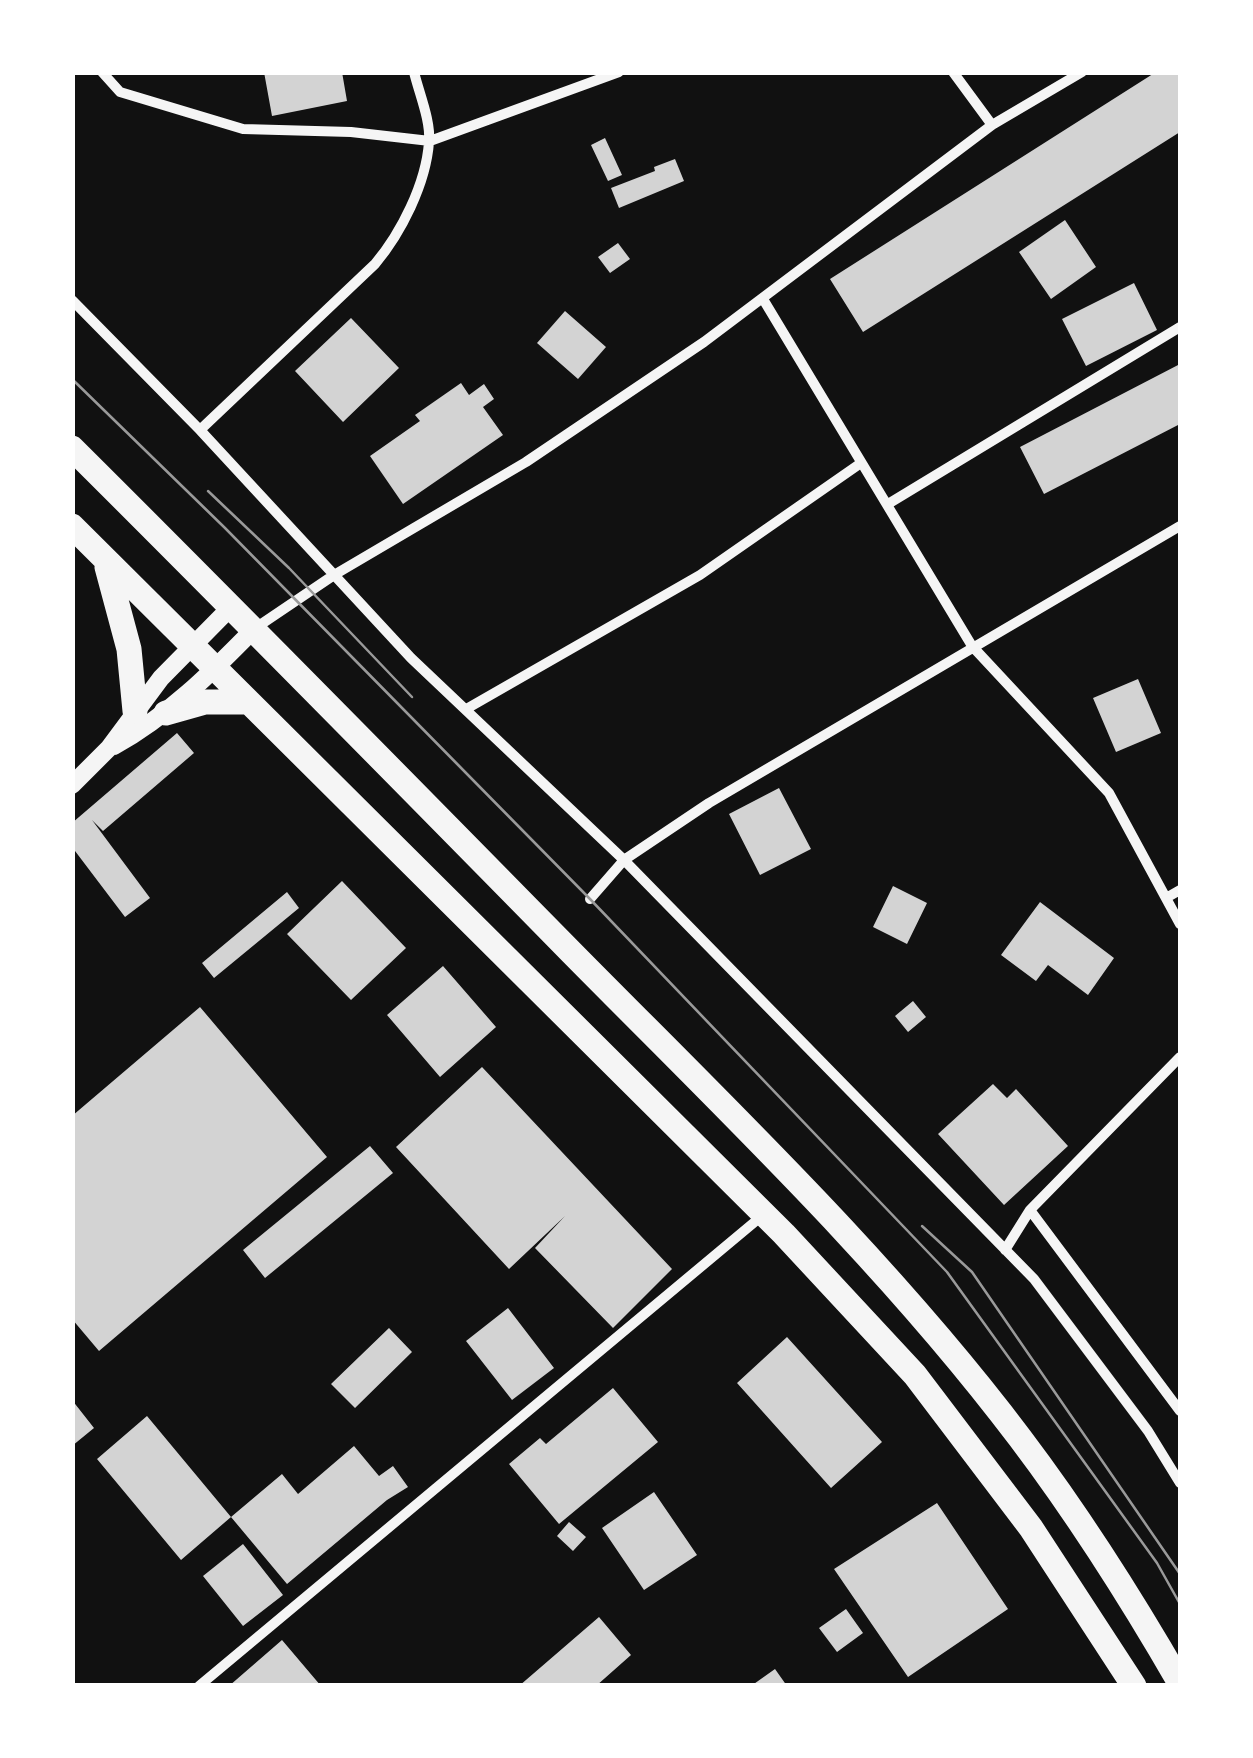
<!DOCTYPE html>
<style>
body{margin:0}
#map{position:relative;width:1253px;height:1758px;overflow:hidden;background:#111;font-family:"Source Sans 3",sans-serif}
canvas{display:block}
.frame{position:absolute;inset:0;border:75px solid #fff;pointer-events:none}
</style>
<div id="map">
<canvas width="1253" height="1758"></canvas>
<div class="frame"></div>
</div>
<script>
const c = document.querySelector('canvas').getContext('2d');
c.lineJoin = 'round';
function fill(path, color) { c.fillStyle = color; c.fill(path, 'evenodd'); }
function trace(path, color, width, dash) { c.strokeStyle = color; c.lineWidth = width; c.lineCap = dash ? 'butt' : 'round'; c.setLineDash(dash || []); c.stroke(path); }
fill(new Path2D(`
 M264,72H342L347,101L272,116Z
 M1156,72H1180V132L863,332L830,279Z
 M605,138L622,175L608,181L591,145Z
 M675,159L684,181L619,208L611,188L655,171L654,167Z
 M1065,220L1096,267L1051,299L1019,252Z
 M618,243L630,259L610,273L598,257Z
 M1134,283L1157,330L1086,366L1062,319Z
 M565,311L606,347L578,379L537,343Z
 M351,318L399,368L343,422L295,371Z
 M1180,364V424L1044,494L1020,447Z
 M461,383L469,395L484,384L494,399L483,407L503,435L403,504L370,456L420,421L415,415Z
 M1138,679L1161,733L1116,752L1093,698Z
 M177,733L194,753L103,831L92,820L150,898L125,917L72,847V823Z
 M779,788L811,849L760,875L729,814Z
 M342,881L406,948L351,1000L287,934Z
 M893,886L927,903L907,944L873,927Z
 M287,892L299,908L214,978L202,963Z
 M1040,902L1114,958L1088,995L1048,965L1036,981L1001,955Z
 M443,966L496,1027L440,1077L387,1015Z
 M913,1001L926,1017L908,1032L895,1016Z
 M200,1007L327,1157L99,1351L72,1319V1116Z
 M482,1067L672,1269L613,1328L535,1248L565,1216L509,1269L396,1147Z
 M993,1084L1007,1098L1016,1089L1068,1146L1004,1205L938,1134Z
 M370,1146L393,1173L265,1278L243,1250Z
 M508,1308L554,1368L512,1400L466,1341Z
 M389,1328L412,1352L355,1408L331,1384Z
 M787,1337L882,1442L831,1488L737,1383Z
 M613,1388L658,1442L559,1524L509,1464L540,1438L546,1444Z
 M72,1400L94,1428L72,1446Z
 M147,1416L231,1517L181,1560L97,1459Z
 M354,1446L379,1476L393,1466L408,1487L387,1500L287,1584L231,1517L282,1474L298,1494Z
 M654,1492L697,1555L644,1590L602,1528Z
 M937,1503L1008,1609L908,1677L834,1569Z
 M569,1522L586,1537L573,1551L557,1536Z
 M243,1544L283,1595L243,1626L203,1576Z
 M846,1609L863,1633L837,1652L819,1628Z
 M599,1617L631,1655L596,1686H519Z
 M282,1640L321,1686H229Z
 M775,1669L787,1686H751Z`), '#d3d3d3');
trace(new Path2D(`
 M102,72L120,92L243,129L351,132L430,141L619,72
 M953,72L992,125
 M763,299L972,646L1109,793L1180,924
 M72,300L200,430L411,658L624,860L1034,1279L1148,1431L1180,1483
 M200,430L375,264C401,233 426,184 429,142C431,121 419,93 414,72
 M888,504L1180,327
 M254,629L334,575L526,462L704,342L992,125L1082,72
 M468,708L700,575L861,463
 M1166,898L1180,890
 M590,899L624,860L709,803L1180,526
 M1030,1210L1180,1411
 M1005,1250L1030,1210L1180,1057
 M199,1686L763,1215`), '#f5f5f5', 10);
trace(new Path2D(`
 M114,746C169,715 210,674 253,630
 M72,785L109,748L161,678L231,607`), '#f5f5f5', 18);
trace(new Path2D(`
 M72,448C240,615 406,784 572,953C726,1109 888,1263 1020,1438C1079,1516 1131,1598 1180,1683
 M72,526L784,1234L915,1375L1031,1528L1134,1686
 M107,567L129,649L135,711
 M166,713L205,702H246`), '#f5f5f5', 25);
trace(new Path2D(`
 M72,379L225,528L590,899L947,1272L1157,1563L1180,1604
 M208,491L289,568L412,697
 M922,1226L972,1272L1180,1574`), '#9a9a9a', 2.5);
</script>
